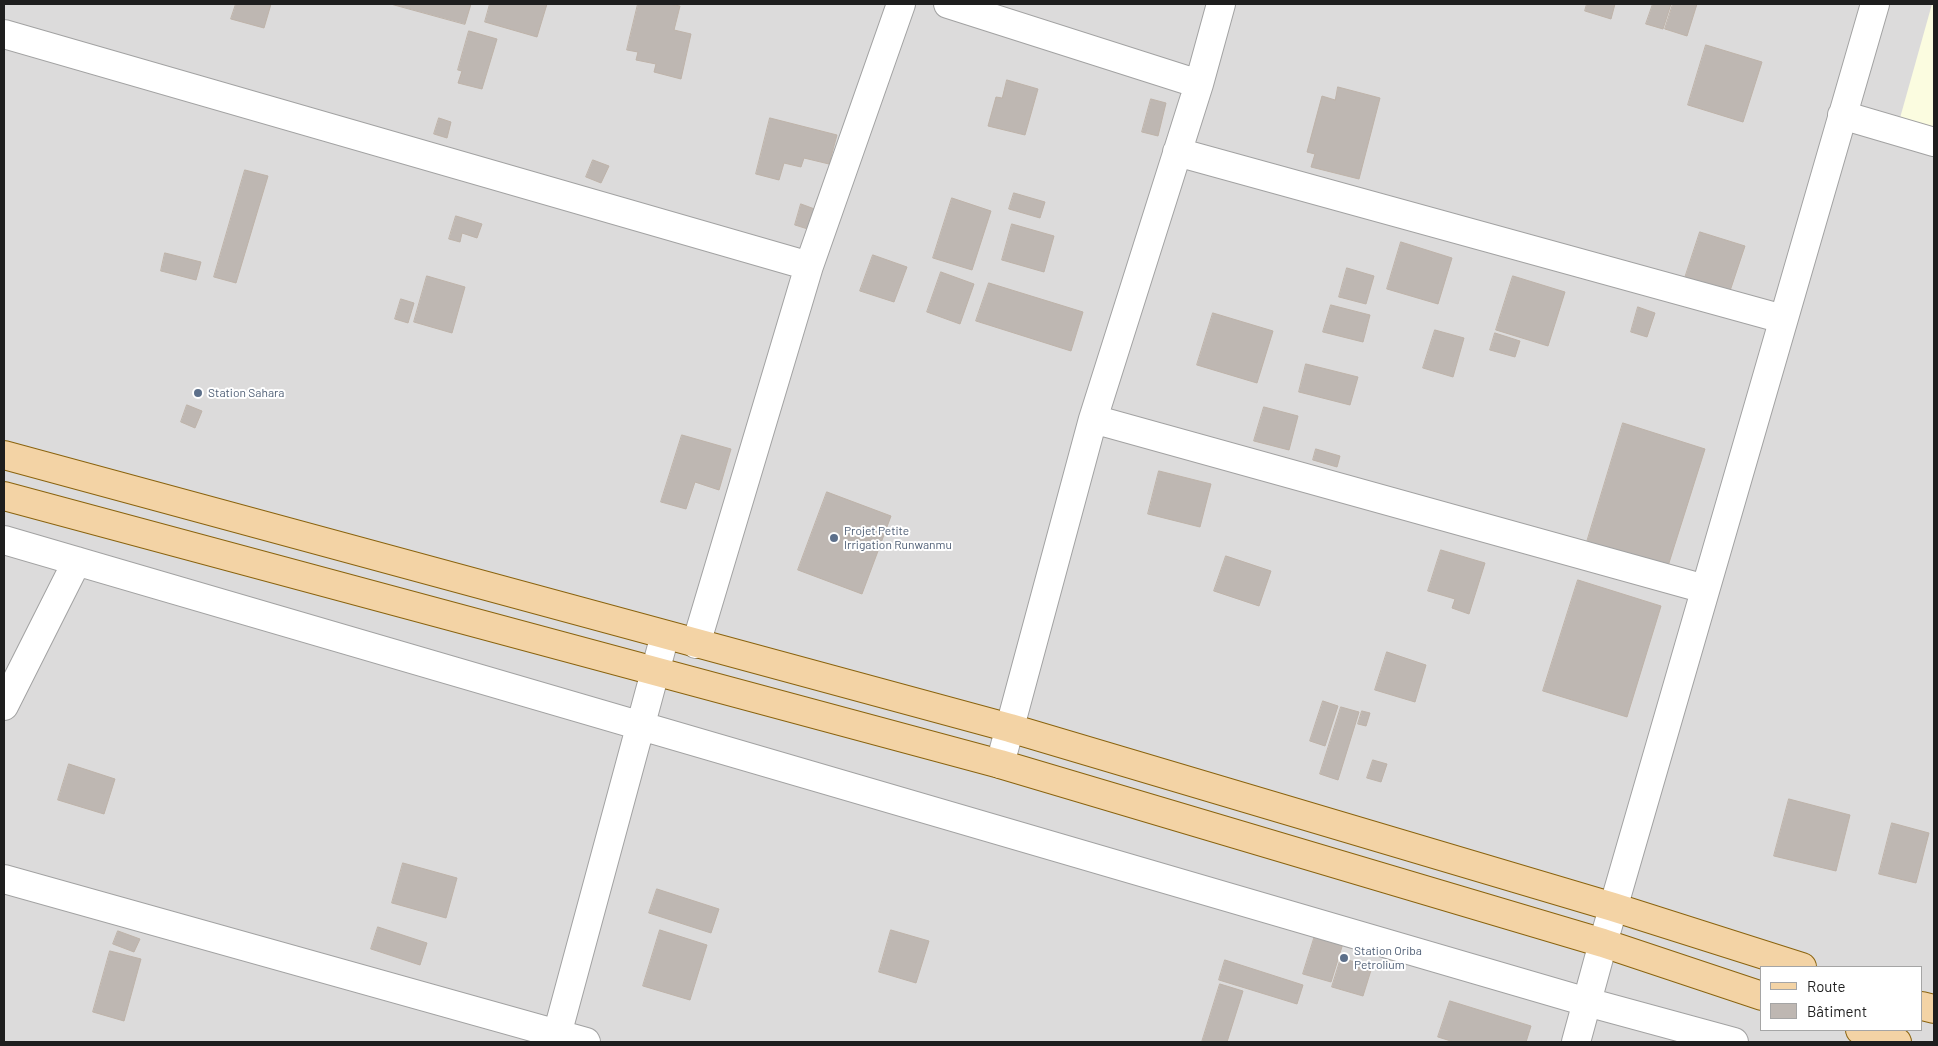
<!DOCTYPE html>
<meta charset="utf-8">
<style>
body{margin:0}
#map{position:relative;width:1938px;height:1046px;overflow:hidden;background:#eeebe5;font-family:Barlow,sans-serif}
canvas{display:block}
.frame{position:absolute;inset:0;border:5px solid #1e1e1e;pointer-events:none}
.legend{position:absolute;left:1760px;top:966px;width:162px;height:65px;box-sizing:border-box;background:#fff;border:1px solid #a5a5a5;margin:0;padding:6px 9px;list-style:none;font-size:15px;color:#1e1e1e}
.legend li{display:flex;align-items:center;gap:10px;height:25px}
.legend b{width:25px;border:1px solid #a5a5a5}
</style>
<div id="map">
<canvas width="1938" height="1046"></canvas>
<div class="frame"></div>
<ul class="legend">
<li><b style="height:6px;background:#f3d3a5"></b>Route</li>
<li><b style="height:14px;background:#beb7b2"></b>Bâtiment</li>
</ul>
</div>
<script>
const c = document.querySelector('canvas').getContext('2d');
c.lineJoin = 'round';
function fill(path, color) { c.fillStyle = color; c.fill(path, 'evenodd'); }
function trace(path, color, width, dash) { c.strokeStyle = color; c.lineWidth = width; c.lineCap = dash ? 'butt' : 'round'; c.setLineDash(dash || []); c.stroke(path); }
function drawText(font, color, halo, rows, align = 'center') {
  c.font = font + ' Barlow,sans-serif'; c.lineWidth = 4; c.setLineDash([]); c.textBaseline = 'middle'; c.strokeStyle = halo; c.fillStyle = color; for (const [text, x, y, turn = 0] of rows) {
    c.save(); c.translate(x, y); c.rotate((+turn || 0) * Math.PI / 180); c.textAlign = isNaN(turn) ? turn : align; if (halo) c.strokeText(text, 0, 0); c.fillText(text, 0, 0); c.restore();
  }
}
fill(new Path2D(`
 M4,4H1934V1042H4ZM1762,967H1922V1030H1762Z`), '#dcdbdb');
fill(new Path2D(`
 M1932,4H1934V128L1900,118Z`), '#fbfce0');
const building = new Path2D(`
 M236,4H271L264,28L231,19Z
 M391,4H471L465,24Z
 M490,4H547L537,37L485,22Z
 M638,4H669L680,6L674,30L691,34L681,79L654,72L656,64L636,60L638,52L627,50Z
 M1587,4H1615L1611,19L1585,11Z
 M1653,4H1671L1663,29L1646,24Z
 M1673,4H1697L1687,36L1665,29Z
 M469,31L497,39L482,89L458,83L462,71L458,70Z
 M1706,45L1762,62L1743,122L1688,105Z
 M1007,80L1038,89L1025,135L988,126L996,97L1002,98Z
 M1338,87L1380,98L1359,179L1311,167L1315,154L1307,152L1322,96L1335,100Z
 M1151,99L1166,103L1158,136L1142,132Z
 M439,118L451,122L447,138L434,134Z
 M770,118L837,135L829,164L804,158L801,167L784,163L779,180L756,174Z
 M593,160L609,166L601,183L586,177Z
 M245,170L268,176L236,283L214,277Z
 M1014,193L1045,202L1040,218L1009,209Z
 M952,198L991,211L972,270L933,258Z
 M801,204L820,211L814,231L795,225Z
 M456,216L482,224L477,238L462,233L460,242L449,239Z
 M1012,224L1054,236L1044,272L1002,260Z
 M1700,232L1745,246L1730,291L1685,278Z
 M1401,242L1452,258L1438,304L1387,289Z
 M165,253L201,262L196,280L161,271Z
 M873,255L907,267L894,302L860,291Z
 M1347,268L1374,276L1366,304L1339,297Z
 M941,272L974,284L960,324L927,312Z
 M427,276L465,287L452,333L414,322Z
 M1513,276L1565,292L1548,346L1496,330Z
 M989,283L1083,312L1071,351L976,321Z
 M401,299L414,303L408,323L395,319Z
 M1331,305L1370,315L1363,342L1323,332Z
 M1638,307L1655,313L1647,337L1631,332Z
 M1213,313L1273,331L1257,383L1197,365Z
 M1435,330L1464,338L1453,377L1423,368Z
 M1495,333L1520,341L1515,357L1490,350Z
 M1306,364L1358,377L1350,405L1299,392Z
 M187,405L202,411L195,428L181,422Z
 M1264,407L1298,416L1289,450L1254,441Z
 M1623,423L1705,449L1668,566L1587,542Z
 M682,435L731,449L719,490L695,482L686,509L661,502Z
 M1316,449L1340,456L1337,467L1313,460Z
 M1159,471L1211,484L1200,527L1148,514Z
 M827,492L891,516L862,594L798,570Z
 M1441,550L1485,563L1469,614L1452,608L1455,599L1428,591Z
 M1226,556L1271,571L1259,606L1214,591Z
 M1578,580L1661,606L1627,717L1543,691Z
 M1387,652L1426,665L1415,702L1375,690Z
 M1323,701L1338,706L1325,746L1310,741Z
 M1341,707L1359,712L1338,780L1320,774Z
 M1362,711L1370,713L1366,726L1358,724Z
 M1373,760L1387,764L1381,782L1367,778Z
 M69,764L115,779L104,814L58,800Z
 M1789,799L1850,815L1836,871L1774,856Z
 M1892,823L1929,833L1916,883L1879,874Z
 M403,863L457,878L446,918L392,903Z
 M657,889L719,909L711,933L649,913Z
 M378,927L427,943L420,965L371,949Z
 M1317,929L1345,937L1331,982L1303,974Z
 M660,930L707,945L690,1000L643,986Z
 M891,930L929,941L916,983L879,972Z
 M118,931L140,939L134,952L113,944Z
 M110,951L141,959L124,1021L93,1012Z
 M1341,958L1372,967L1363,996L1332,987Z
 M1225,960L1303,985L1297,1004L1219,980Z
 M1220,984L1243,991L1227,1042H1202Z
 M1450,1001L1531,1026L1526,1042H1454L1438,1037Z`);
fill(building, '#beb7b2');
trace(building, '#beb3a9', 1);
const minor = new Path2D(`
 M948,4L1199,84
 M4,34L809,266
 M1842,115L1934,142
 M1177,152L1783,319
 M1093,419L1705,589
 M4,540L1587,1002L1734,1042
 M696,644L809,266L901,4
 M4,706L77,561
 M1000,764L1093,419L1199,84L1221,4
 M4,879L586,1042
 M555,1042L665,635
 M1576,1042L1603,943L1875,4`);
const major = new Path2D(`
 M4,455L1010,728L1613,907L1802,967
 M4,496L1000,764L1603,943L1762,996
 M1922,1006L1934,1009
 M1860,1030L1897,1042`);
trace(minor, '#a2a2a2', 30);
trace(major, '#8a630e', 30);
trace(minor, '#fff', 28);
trace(major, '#f3d3a5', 28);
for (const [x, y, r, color] of [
 [198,393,5,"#5c6f8a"],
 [834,538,5,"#5c6f8a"],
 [1344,958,5,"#5c6f8a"]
]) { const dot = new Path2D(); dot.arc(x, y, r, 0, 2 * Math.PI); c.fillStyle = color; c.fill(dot); trace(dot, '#fff', 2); }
drawText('12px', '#4e5e75', '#fff', [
 ["Station Sahara",208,393],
 ["Projet Petite",844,531],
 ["Irrigation Runwanmu",844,545],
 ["Station Oriba",1354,951],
 ["Petrolium",1354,965]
], 'left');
</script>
